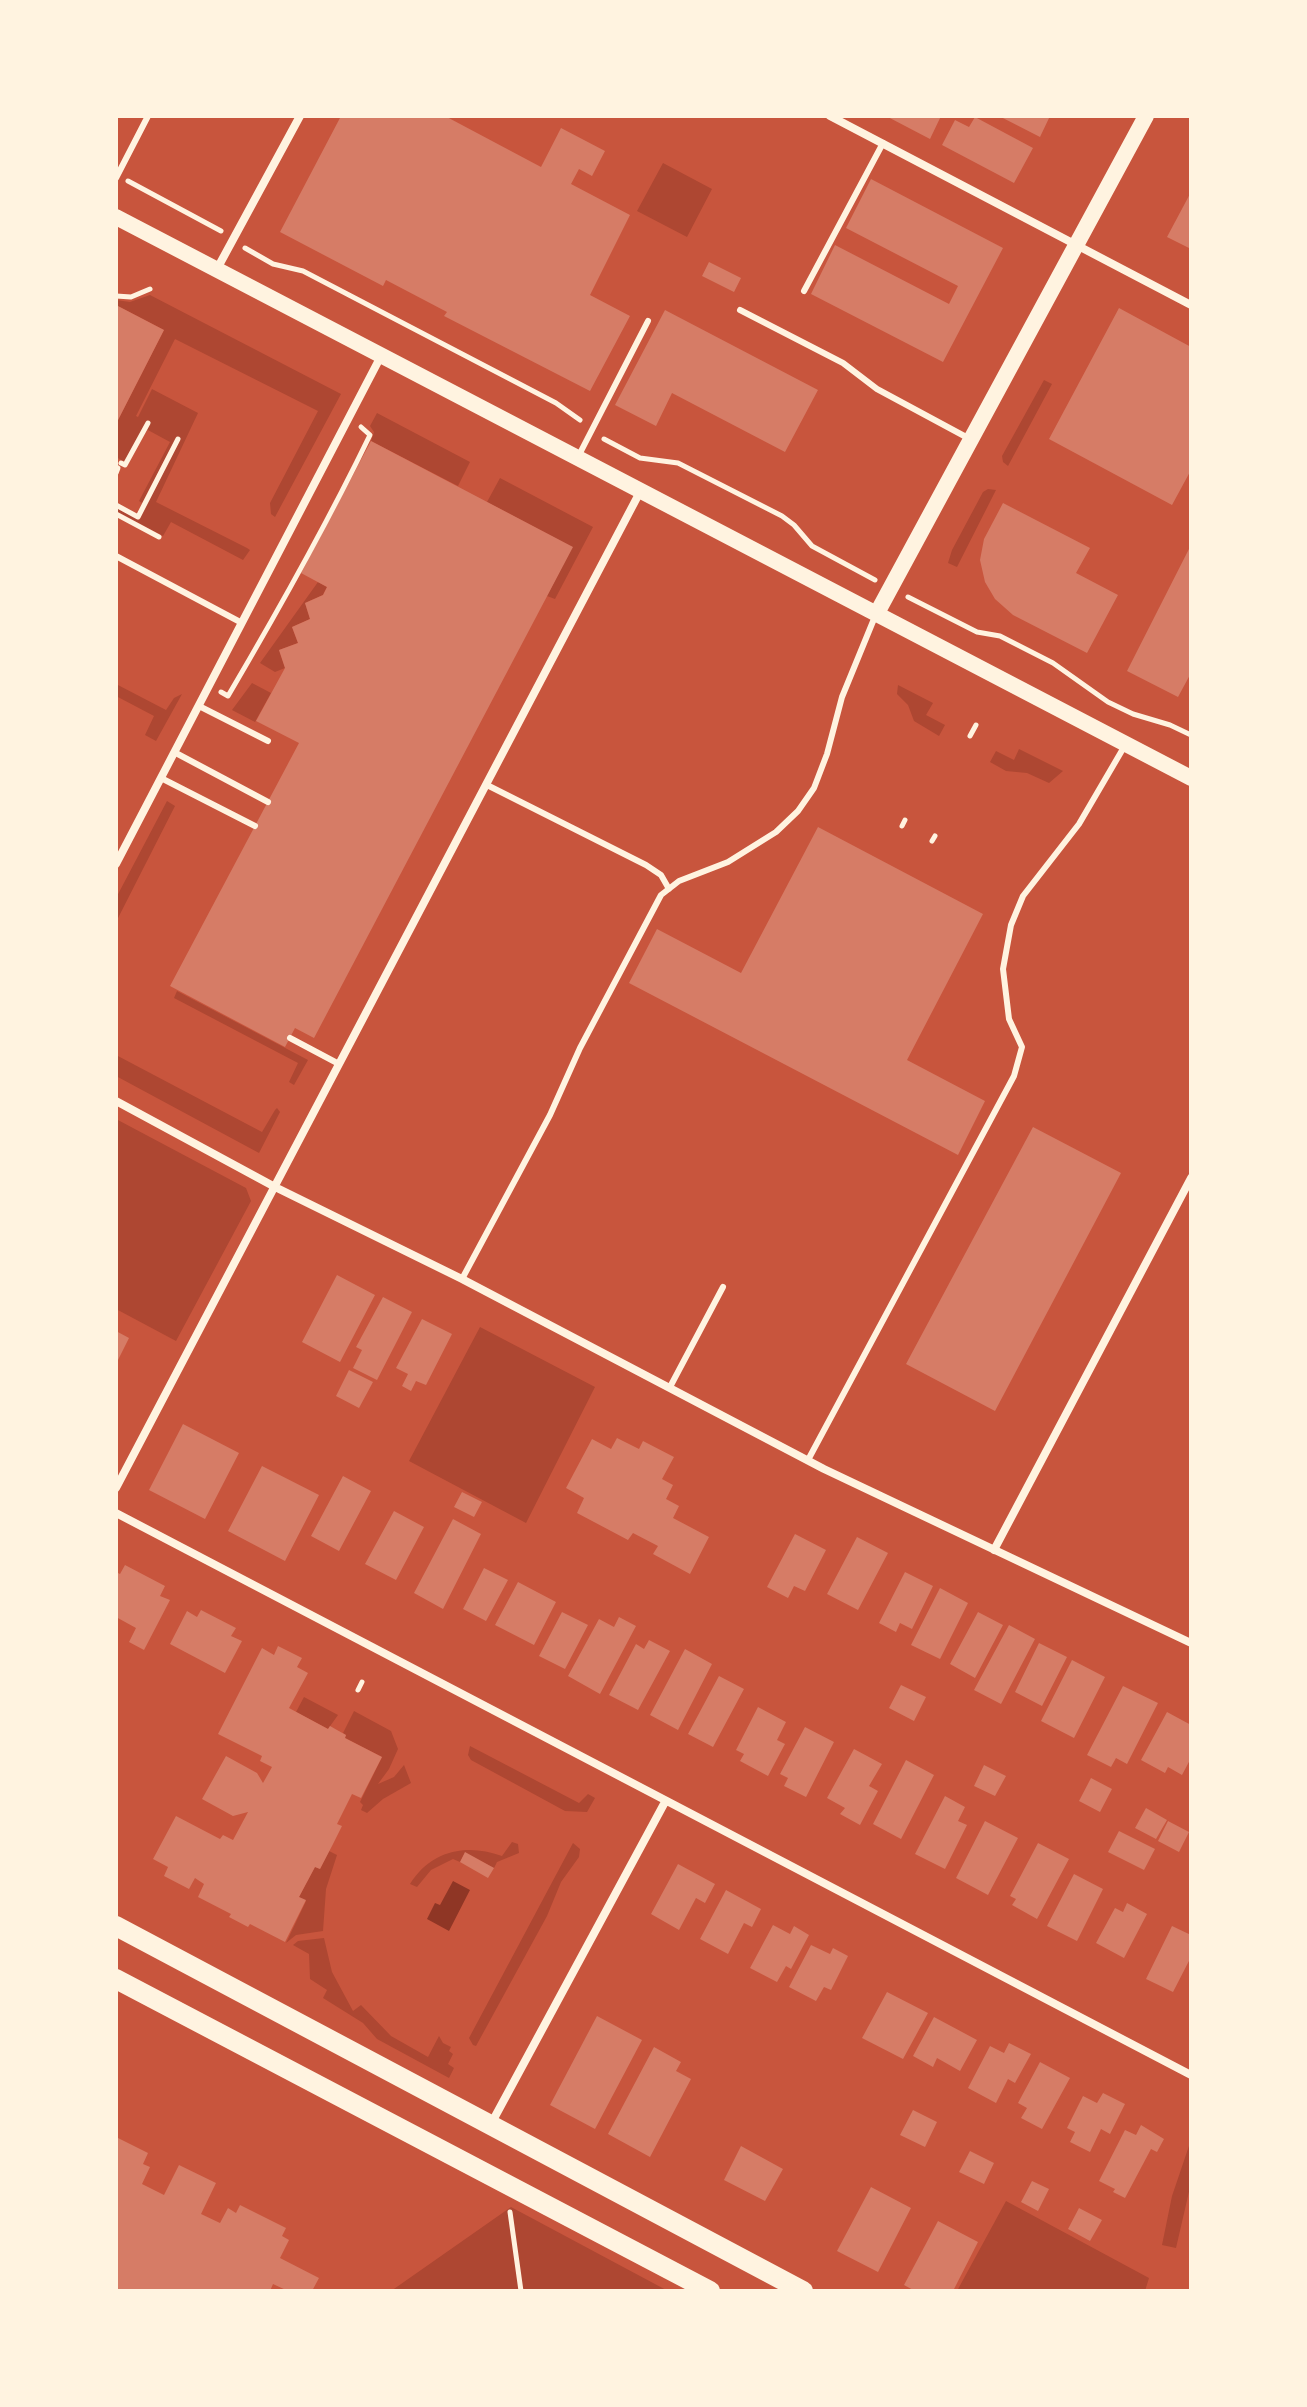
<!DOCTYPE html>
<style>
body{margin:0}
#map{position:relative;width:1307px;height:2407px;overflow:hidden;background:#c8553d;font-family:"Roboto Condensed",sans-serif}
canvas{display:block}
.frame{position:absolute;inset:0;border:118px solid #fff3e0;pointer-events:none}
</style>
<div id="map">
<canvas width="1307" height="2407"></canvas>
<div class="frame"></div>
</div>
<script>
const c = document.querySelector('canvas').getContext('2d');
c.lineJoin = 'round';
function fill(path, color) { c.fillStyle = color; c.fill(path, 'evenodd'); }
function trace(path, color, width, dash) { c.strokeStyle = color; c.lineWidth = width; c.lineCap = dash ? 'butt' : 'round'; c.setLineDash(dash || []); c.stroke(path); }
fill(new Path2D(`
 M663,163L712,189L687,237L637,211Z
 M150,295L341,394L275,517L271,514L270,503L318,411L175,339L136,416L138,417L152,389L198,413L156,502L247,548L250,550L243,560L171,522L163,536L116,511V508L139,520L180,440L176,438L142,503L139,501L170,442L146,429L149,424L146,422L125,462L116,457V424L164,330L116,305V300L130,302Z
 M1044,380L1052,384L1008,466L1003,462L1002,456Z
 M377,413L470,462L458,486L371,441L374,432L370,426Z
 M500,478L593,527L555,599L547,596L572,547L487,502Z
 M988,489L996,490L957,567L948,563L952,550L983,492Z
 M318,582L327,587L323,595L305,603L310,619L292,627L298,643L279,650L285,668L275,672L260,663Z
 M252,683L271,693L255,722L232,710Z
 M116,684L166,710L174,698L182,694L156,741L145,735L154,716L116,696Z
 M898,685L933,703L926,715L945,725L939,736L914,721L908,705L897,694Z
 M1019,749L1063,771L1049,783L1027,773L1006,771L990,762L996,751L1014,760Z
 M167,801L175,806L116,922V898Z
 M177,991L308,1060L294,1085L289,1082L298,1063L174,998Z
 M116,1055L262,1132L275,1110L277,1108L280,1112L259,1153L116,1076Z
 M116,1119L246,1188L251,1201L176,1341L116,1309Z
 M480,1327L595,1387L526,1523L409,1461Z
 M304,1697L338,1715L328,1729L296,1712Z
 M354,1711L391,1731L398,1749L389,1769L378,1784L394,1777L404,1765L411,1783L383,1799L367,1813L361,1810L363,1805L360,1802L382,1757L345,1738L346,1735L343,1733Z
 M470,1746L579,1803L588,1794L595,1798L587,1812L565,1811L471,1760L468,1755Z
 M512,1842L518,1844L519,1853L497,1862L494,1868L465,1853L460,1862L453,1859L431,1870L417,1887L410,1884C431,1850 467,1843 502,1856Z
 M573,1843L580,1849L579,1857L561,1882L547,1916L476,2046L473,2045L469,2038Z
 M329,1851L337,1855L326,1889L323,1931L296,1935L286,1943L306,1901L299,1897L315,1867L320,1869Z
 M324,1938L332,1972L353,2011L361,2005L391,2036L428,2057L439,2036L443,2043L451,2047L449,2051L453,2054L448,2064L454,2068L449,2078L377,2039L363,2023L323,1998L327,1990L310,1979L309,1954L293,1945L298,1941Z
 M1191,2140V2183L1176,2248L1162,2245L1172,2196Z
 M1006,2201L1149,2278L1145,2291H957Z
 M511,2207L668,2291H391Z`), '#ae4732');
fill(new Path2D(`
 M453,1881L470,1890L449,1931L427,1919L435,1903L440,1905Z`), '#8f3625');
fill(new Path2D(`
 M341,116H445L541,167L561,128L605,151L592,176L579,169L571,184L630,215L590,295L630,316L590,391L444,316L447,312L386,280L383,286L280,232Z
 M886,116H941L930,139Z
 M999,116H1050L1040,137Z
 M975,117L1033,148L1014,183L942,145L955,120L969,127Z
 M871,179L1003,248L943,362L811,294L835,245L949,304L958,286L846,228Z
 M1191,192V249L1167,237Z
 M709,262L741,278L734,292L702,276Z
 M116,305L164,330L116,424Z
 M1119,308L1191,347V470L1172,505L1049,439Z
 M665,310L818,390L785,452L672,393L656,426L615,405Z
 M371,441L573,547L314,1038L295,1028L285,1047L170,986L299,743L256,721L285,668L279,650L298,643L292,627L310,619L305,603L323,595L327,587L301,573Z
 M1003,503L1090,548L1076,573L1118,595L1087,653L1013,615L995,599L985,582L980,560L984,539Z
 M1191,545V673L1178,697L1127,671Z
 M818,827L983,914L907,1060L985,1101L958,1155L629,983L657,929L741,973Z
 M1033,1127L1121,1173L995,1411L906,1364Z
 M337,1275L375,1295L340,1362L302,1342Z
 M383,1297L412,1312L377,1380L353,1368L362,1350L356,1347Z
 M422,1319L452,1334L426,1385L416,1381L411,1391L402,1386L408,1374L396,1368Z
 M116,1331L129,1338L116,1364Z
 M349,1370L373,1382L359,1408L336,1396Z
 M183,1424L239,1453L205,1519L149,1490Z
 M617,1438L639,1449L643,1441L674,1457L662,1479L673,1485L666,1499L679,1506L673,1518L709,1537L690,1574L653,1554L658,1546L633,1533L628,1540L577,1513L584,1498L566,1488L592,1439L611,1449Z
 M262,1466L319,1495L285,1561L228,1531Z
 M343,1476L371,1491L339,1551L311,1536Z
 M462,1492L482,1502L474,1517L454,1507Z
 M394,1511L424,1527L396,1580L365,1564Z
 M453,1519L481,1534L443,1609L414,1593Z
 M795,1534L826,1550L805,1591L794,1586L788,1598L767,1587Z
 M857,1537L888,1553L858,1610L827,1594Z
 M125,1565L165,1586L160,1596L170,1600L144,1650L129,1642L136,1628L116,1617V1572L120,1574Z
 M484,1568L508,1580L486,1621L463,1609Z
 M905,1572L933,1586L912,1629L900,1623L896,1632L879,1623Z
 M518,1582L556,1602L534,1645L495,1625Z
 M940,1588L968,1603L940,1659L911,1645Z
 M201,1610L236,1628L231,1636L242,1641L225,1673L170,1644L187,1611L197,1617Z
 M562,1612L588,1625L565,1669L539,1656Z
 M978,1612L1003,1625L975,1678L950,1664Z
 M619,1617L636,1626L600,1694L568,1676L599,1619L614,1627Z
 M1009,1625L1035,1639L1001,1704L974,1690Z
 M649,1640L670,1651L638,1710L609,1695L636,1644L644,1649Z
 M1039,1643L1067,1657L1042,1706L1015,1692Z
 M278,1646L302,1658L297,1667L308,1673L289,1708L328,1729L330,1726L337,1730L346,1735L345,1738L382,1757L361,1798L352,1794L337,1824L342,1826L332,1846L320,1869L315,1867L299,1897L306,1900L285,1942L250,1924L248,1927L229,1917L231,1914L198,1897L204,1884L195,1878L189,1889L164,1876L168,1867L153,1859L176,1816L220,1839L223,1835L233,1840L248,1812L233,1816L202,1799L226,1756L257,1773L263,1783L272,1767L260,1761L262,1756L218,1734L262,1648L274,1655Z
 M685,1649L712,1664L678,1730L650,1715Z
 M1072,1660L1105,1677L1074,1738L1041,1721Z
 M719,1676L744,1689L713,1747L688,1734Z
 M901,1685L926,1697L914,1721L889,1708Z
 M1123,1686L1158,1703L1127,1764L1116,1758L1111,1767L1087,1755Z
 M758,1707L786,1722L777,1740L785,1744L768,1776L740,1761L744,1754L736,1750Z
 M1167,1712L1191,1725V1758L1182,1775L1168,1767L1165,1773L1141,1760Z
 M805,1727L834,1742L806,1797L784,1786L788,1778L780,1774Z
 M854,1749L882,1764L869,1786L878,1791L860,1825L840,1814L845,1808L827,1798Z
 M906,1760L934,1775L901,1839L873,1824Z
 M984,1765L1006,1776L995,1796L974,1786Z
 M1091,1778L1112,1789L1100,1812L1079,1801Z
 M945,1796L965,1807L958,1821L967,1825L945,1869L915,1854Z
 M1146,1808L1167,1820L1156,1839L1135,1828Z
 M985,1821L1018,1838L988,1895L956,1878Z
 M1168,1821L1189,1832L1179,1852L1158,1841Z
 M1119,1831L1155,1849L1144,1870L1108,1852Z
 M1038,1843L1069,1859L1037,1919L1012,1905L1016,1899L1010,1896Z
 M465,1852L494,1868L488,1878L460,1862Z
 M678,1864L715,1884L705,1903L696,1898L679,1930L651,1914Z
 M1074,1874L1103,1889L1077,1941L1047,1926Z
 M726,1890L761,1909L752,1927L744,1923L728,1954L700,1939Z
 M1127,1903L1147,1914L1124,1958L1096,1943L1115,1908L1123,1912Z
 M773,1925L790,1934L794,1926L809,1935L791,1969L786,1966L777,1982L750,1968Z
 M1172,1926L1191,1935V1957L1173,1992L1146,1979Z
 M811,1945L830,1954L833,1948L848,1956L831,1990L824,1987L816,2001L789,1987Z
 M887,1992L928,2013L903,2059L862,2038Z
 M597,2016L642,2040L595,2129L550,2105Z
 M934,2017L977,2040L960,2071L937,2058L933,2067L913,2056Z
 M1009,2043L1031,2054L1015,2083L1008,2079L996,2103L968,2088L990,2046L1004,2053Z
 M654,2047L681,2062L676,2071L691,2079L650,2157L608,2134Z
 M1040,2062L1070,2078L1042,2129L1021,2118L1027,2108L1018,2103Z
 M1103,2093L1125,2104L1110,2134L1101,2129L1090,2152L1070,2142L1075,2132L1067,2128L1083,2096L1097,2103Z
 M913,2110L937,2122L925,2147L900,2135Z
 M1141,2125L1164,2139L1157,2152L1151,2149L1125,2198L1113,2192L1115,2189L1099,2181L1125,2130L1136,2135Z
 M116,2137L148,2153L143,2164L150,2167L142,2184L164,2195L179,2165L216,2183L201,2214L220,2223L228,2208L236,2213L240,2205L286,2228L282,2236L289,2240L280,2258L319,2278L312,2291H288L273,2284L270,2291H116Z
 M741,2146L783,2169L765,2201L724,2180Z
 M970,2151L994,2163L984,2184L959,2172Z
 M1032,2181L1049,2189L1038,2211L1021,2202Z
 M871,2187L911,2208L878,2272L837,2251Z
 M1079,2208L1102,2220L1090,2241L1068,2229Z
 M938,2221L978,2242L953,2291H915L904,2285Z`), '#d67c66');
trace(new Path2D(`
 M128,181L221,231
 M245,248L273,264L303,271L556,403L580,420
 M116,296L131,297L150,289
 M604,439L640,458L678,463L782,516L794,525L812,546L875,580
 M121,463L125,465L148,423
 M116,467L118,468L116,473
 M116,505L138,517L178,439
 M116,514L159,537
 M908,597L977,632L1000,636L1053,663L1108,702L1133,714L1170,725L1191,735
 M221,692L228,696C278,611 327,524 370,435L361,427
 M970,736L976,725
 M902,826L905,820
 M932,841L935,836
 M358,1690L362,1682
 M510,2212L521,2291`), '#fff3e0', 5);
trace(new Path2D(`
 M116,178L148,116
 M804,291L883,143
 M740,310L843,363L877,389L968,438
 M578,457L648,321
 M116,556L242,623
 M199,706L268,741
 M174,752L268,802
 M161,778L255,826
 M487,785L646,865L661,875L669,889
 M290,1038L339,1064
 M462,1279L550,1115L580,1048L661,895L679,881L728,862L776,832L798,811L814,788L827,754L842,697L876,614
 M670,1387L723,1287
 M808,1460L1014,1076L1022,1047L1009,1019L1003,969L1011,925L1023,896L1079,824L1124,747`), '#fff3e0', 6);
trace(new Path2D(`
 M830,116L1191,305
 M217,269L300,116
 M116,864L381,356
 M116,1101L275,1187L462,1279L824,1469L1191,1643
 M116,1488L641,490
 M116,1513L1191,2075
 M994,1550L1191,1178
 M491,2124L665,1802`), '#fff3e0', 8);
trace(new Path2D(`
 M116,217L1191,778
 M877,613L1146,116`), '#fff3e0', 16);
trace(new Path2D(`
 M116,1926L803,2291
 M116,1979L710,2291`), '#fff3e0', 20);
</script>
